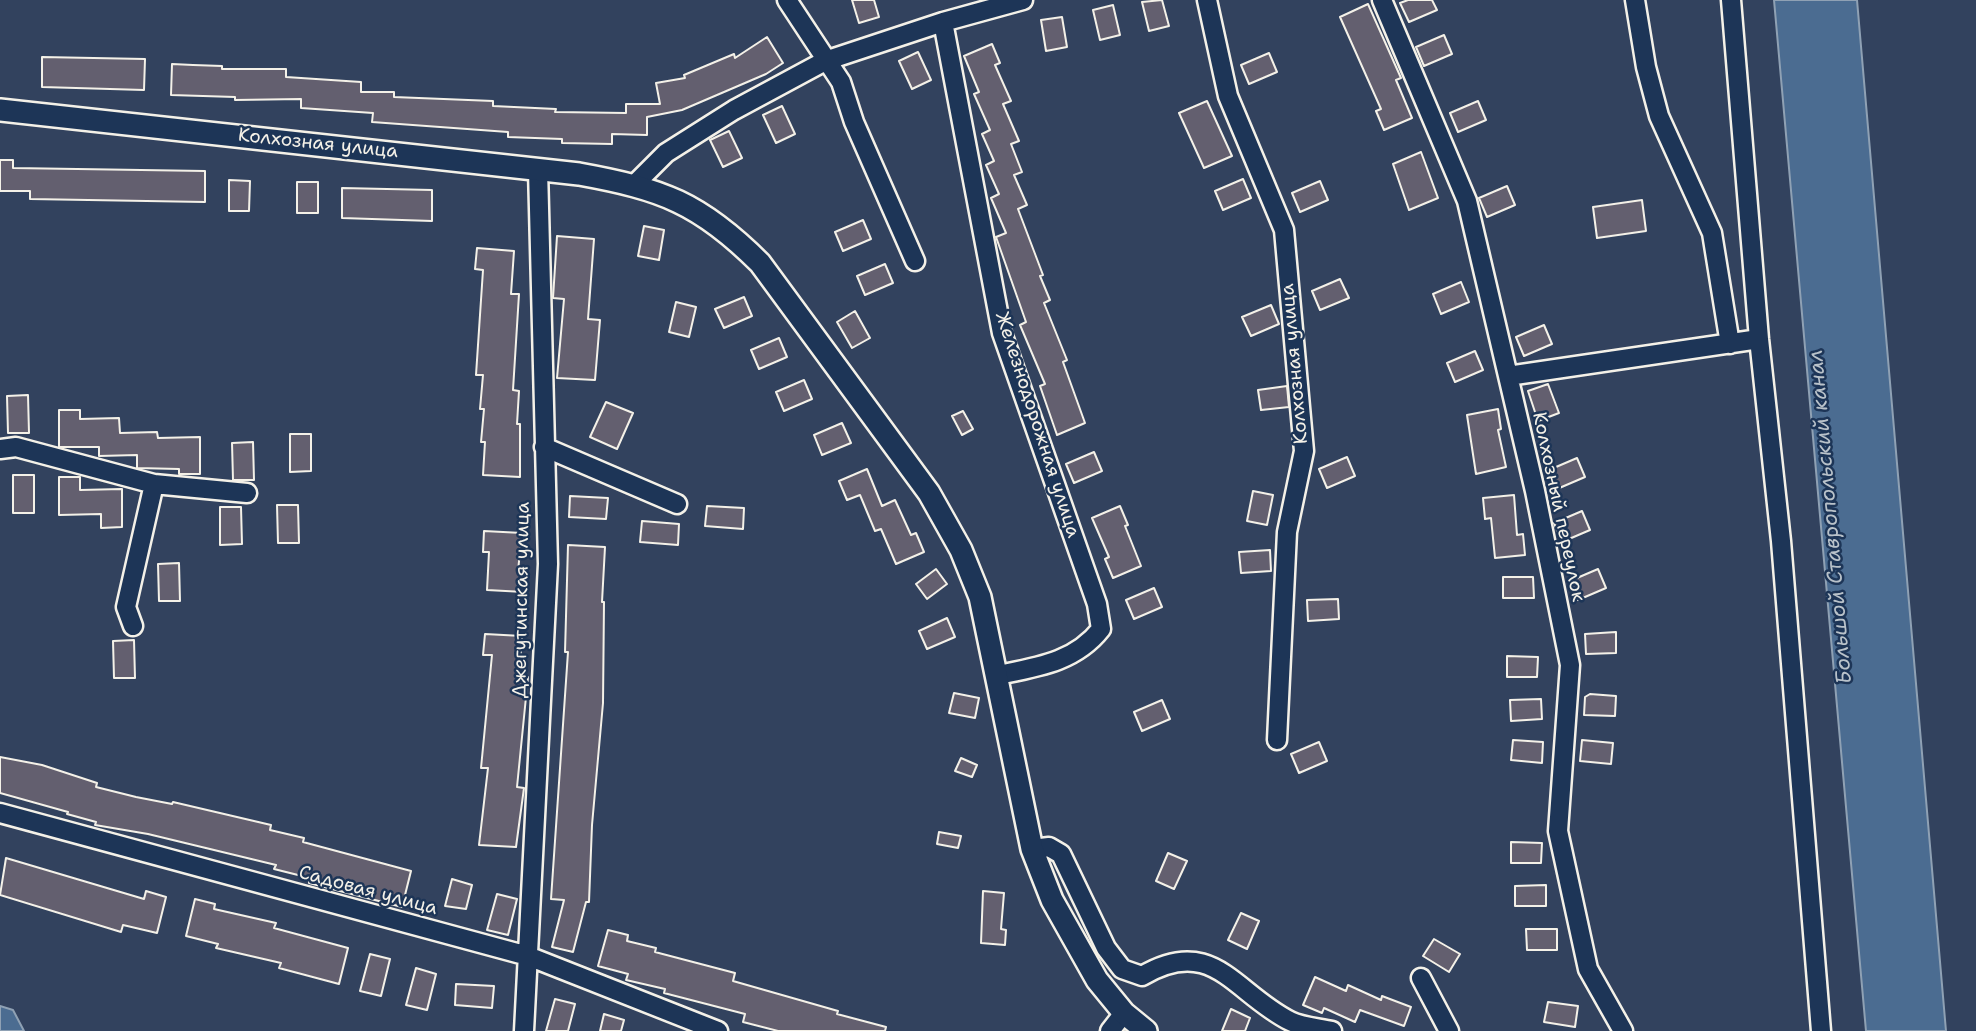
<!DOCTYPE html>
<meta charset="utf-8">
<style>
body{margin:0}
canvas{display:block;background:#32425e}
</style>
<canvas width="1976" height="1031"></canvas>
<script>
const c = document.querySelector('canvas').getContext('2d');
c.lineJoin = 'round';
function fill(path, color) { c.fillStyle = color; c.fill(path, 'evenodd'); }
function trace(path, color, width, dash) { c.strokeStyle = color; c.lineWidth = width; c.lineCap = dash ? 'butt' : 'round'; c.setLineDash(dash || []); c.stroke(path); }
function drawText(font, color, halo, rows, align = 'center') {
  c.font = font + ' "Shantell Sans",sans-serif'; c.lineWidth = 5; c.setLineDash([]); c.textBaseline = 'middle'; c.strokeStyle = halo; c.fillStyle = color; for (const [text, x, y, turn = 0] of rows) {
    c.save(); c.translate(x, y); c.rotate((+turn || 0) * Math.PI / 180); c.textAlign = isNaN(turn) ? turn : align; if (halo) c.strokeText(text, 0, 0); c.fillText(text, 0, 0); c.restore();
  }
}
const water = new Path2D(`
 M1774,0H1857L1946,1031H1866Z
 M0,1006L13,1010L24,1031H0Z`);
fill(water, '#4b6c91');
trace(water, '#8fa1b4', 2);
const building = new Path2D(`
 M852,0H874L879,17L859,23Z
 M1162,0L1169,26L1149,31L1142,2Z
 M1408,0H1432L1437,10L1409,22L1400,3Z
 M1368,4L1401,78L1396,80L1412,118L1384,130L1376,111L1381,109L1340,17Z
 M1113,5L1120,35L1100,40L1093,10Z
 M1062,17L1067,47L1046,51L1041,20Z
 M1444,35L1452,54L1424,66L1416,47Z
 M767,37L783,63L766,74L682,110L647,117V135L612,134V144L562,143V139L508,137V132L372,122L373,113L301,108V99L235,100V97L171,95L172,64L193,65L222,66V69H286V77L361,82V92H394V97L493,101V106L556,109L555,112L626,113V104H660L656,83L685,78L684,75L734,54L735,58Z
 M992,44L1000,63L995,65L1011,101L1003,104L1019,141L1011,144L1022,172L1014,175L1027,205L1018,209L1043,275L1040,276L1050,300L1044,303L1067,360L1063,362L1085,423L1057,435L1040,386L1045,384L1020,325L1026,322L996,237L1006,233L991,198L999,194L986,165L994,161L982,134L990,130L974,94L979,92L964,56Z
 M918,52L931,80L912,89L899,61Z
 M1269,53L1277,72L1249,84L1241,65Z
 M42,57L145,59L144,90L42,87Z
 M1207,101L1232,156L1204,168L1179,113Z
 M1478,101L1486,120L1458,132L1450,113Z
 M782,106L795,134L776,143L763,115Z
 M729,131L742,158L723,167L710,140Z
 M1421,152L1438,198L1409,210L1393,164Z
 M0,160H13V168L205,171V202L30,199V191H0Z
 M1243,179L1251,198L1223,210L1215,191Z
 M229,180L250,181L249,211H229Z
 M1320,181L1328,200L1300,212L1292,193Z
 M297,182H318V213H297Z
 M1507,186L1515,205L1487,217L1479,198Z
 M342,188L432,190V221L342,218Z
 M1642,200L1646,231L1597,238L1593,207Z
 M863,220L871,239L843,251L835,232Z
 M644,226L664,230L659,260L638,256Z
 M557,236L594,239L588,319L600,320L595,380L557,378L564,299L553,298Z
 M477,248L514,251L511,294H519L513,390L519,391L517,424H520V477L483,475L485,442H481L484,409H480L483,375H476L483,270L475,269Z
 M885,264L893,283L865,295L857,276Z
 M1340,279L1349,298L1320,310L1312,291Z
 M1461,282L1469,302L1441,314L1433,294Z
 M744,297L752,316L724,328L715,309Z
 M676,302L696,307L689,337L669,332Z
 M1271,305L1279,324L1251,336L1242,317Z
 M855,311L870,338L852,348L837,322Z
 M1544,325L1552,344L1524,356L1516,337Z
 M779,338L787,357L759,369L751,350Z
 M1475,351L1483,370L1455,382L1447,363Z
 M804,380L812,399L784,411L776,392Z
 M1548,384L1559,413L1538,421L1528,391Z
 M1287,386L1289,407L1261,410L1258,390Z
 M28,395L29,433H8L7,396Z
 M606,402L633,413L617,449L590,437Z
 M1498,409L1501,429L1498,430L1506,467L1476,474L1467,415Z
 M59,410H80V419L119,418L120,433L157,432L158,438L200,437V474H179V469L137,468V455L99,456V447H59Z
 M963,411L973,429L962,435L952,416Z
 M842,423L851,443L822,455L814,435Z
 M290,434H311V471L290,472Z
 M253,442L254,480H233L232,443Z
 M1094,452L1102,471L1074,483L1066,464Z
 M1347,457L1355,476L1327,488L1319,469Z
 M1577,458L1585,477L1557,489L1549,470Z
 M867,469L882,506L895,500L911,535L916,533L924,552L896,564L881,529L875,531L860,495L847,500L839,481Z
 M13,475H34V513H13Z
 M59,477H80V490L122,489V527L101,528V514L59,515Z
 M1253,491L1273,495L1267,525L1247,521Z
 M1514,495L1517,535L1523,534L1525,555L1495,558L1491,518L1485,519L1483,498Z
 M570,496L608,498L606,519L569,517Z
 M277,505H298L299,543H278Z
 M707,506L744,508L743,529L705,526Z
 M1120,506L1128,525L1125,526L1141,566L1113,578L1105,559L1109,557L1092,518Z
 M220,507H241L242,544L220,545Z
 M1582,511L1590,530L1562,542L1554,523Z
 M642,521L679,524L678,545L640,542Z
 M484,531L522,533L518,571L526,572L524,592L487,590L489,552H483Z
 M568,545L605,547L602,602H604L603,703L592,825L589,902H586L573,952L552,947L564,900L551,899L568,652H565Z
 M1270,550L1271,571L1241,573L1239,552Z
 M179,563L180,601H159L158,564Z
 M936,569L947,584L927,599L916,584Z
 M1598,569L1606,588L1578,600L1570,581Z
 M1503,577H1533L1534,598H1503Z
 M1154,588L1162,607L1134,619L1126,600Z
 M1338,599L1339,619L1308,621L1307,600Z
 M947,618L955,637L927,649L919,631Z
 M1616,632V653L1586,654L1585,634Z
 M485,634L522,636L519,676L528,677L517,787L524,788L516,847L479,845L488,768H481L492,655H483Z
 M134,640L135,678H114L113,641Z
 M1507,656L1538,657L1537,677H1507Z
 M954,693L979,698L975,718L949,713Z
 M1590,694L1616,696L1615,716L1584,715L1585,697Z
 M1541,699L1542,719L1511,721L1510,700Z
 M1162,700L1170,719L1142,731L1134,712Z
 M1513,740L1543,742L1542,763L1511,760Z
 M1582,740L1613,743L1611,764L1580,761Z
 M1319,742L1327,761L1299,773L1291,754Z
 M0,757L42,765L97,783L96,787L136,797L172,804L173,802L271,825L270,830L304,838L303,842L411,871L402,907L309,883L310,878L274,869L276,865L148,834L95,825L96,822L67,814L68,812L0,793Z
 M961,758L977,765L972,777L955,771Z
 M939,832L961,836L958,848L937,844Z
 M1511,842L1542,843L1541,863H1511Z
 M1168,853L1187,861L1174,889L1156,881Z
 M6,858L144,899L146,891L166,897L157,933L123,925L121,932L0,895Z
 M452,879L472,885L466,909L445,906Z
 M1546,885V906H1515V886Z
 M983,891L1004,893L1001,929L1006,930L1005,945L981,943Z
 M497,894L517,899L508,935L487,930Z
 M195,899L215,904L214,909L276,923L274,928L348,948L339,984L279,968L281,963L216,948L218,944L186,936Z
 M1241,913L1259,921L1247,949L1228,940Z
 M1526,929H1557V950H1527Z
 M608,930L628,935L627,941L656,948L655,952L735,973L733,981L838,1011L837,1014L886,1027L885,1031H778L743,1022L745,1014L664,993L665,989L626,980L628,974L598,966Z
 M1434,939L1460,954L1449,972L1423,956Z
 M370,954L390,959L381,996L360,991Z
 M416,968L436,974L427,1010L406,1005Z
 M1315,977L1346,991L1348,985L1381,1000L1382,996L1411,1007L1404,1026L1360,1010L1355,1022L1324,1008L1322,1013L1303,1005Z
 M456,984L494,986L492,1008L455,1005Z
 M555,999L575,1004L568,1031H546Z
 M1548,1002L1578,1006L1575,1027L1544,1022Z
 M1231,1009L1250,1018L1245,1031H1222Z
 M604,1014L624,1020L621,1031H600Z`);
fill(building, '#635f6f');
trace(building, '#f4f1e8', 2);
const minor = new Path2D(`
 M787,0L841,82L854,122L915,261
 M1207,0L1228,96L1284,230L1304,451L1287,532L1277,740
 M1382,0L1467,201L1535,491L1570,665L1558,831L1588,969L1623,1031
 M1635,0L1646,67L1659,116L1712,233L1730,344
 M1731,0L1759,339L1781,541L1821,1031
 M943,22L1002,333L1097,604L1101,629C1075,662 1038,667 998,675
 M635,184L666,153L734,110L825,61L943,22L1023,0
 M1508,376L1759,339
 M544,447L677,504
 M0,449L16,447L154,484L247,493
 M133,626L126,607L154,484
 M0,813L528,956L718,1031
 M1032,849L1049,847L1061,854L1106,948L1122,969L1142,976C1213,934 1234,993 1290,1021C1302,1027 1319,1028 1332,1031
 M1421,978L1449,1031
 M524,1031L548,564L538,169
 M1110,1031L1124,1013`);
const major = new Path2D(`
 M0,110L579,174C662,189 700,203 760,263L929,493L961,550L980,597L1032,849L1052,900L1097,980L1124,1013L1146,1031`);
trace(minor, '#f4f1e8', 23);
trace(major, '#f4f1e8', 26);
trace(minor, '#1d3557', 18);
trace(major, '#1d3557', 21);
drawText('19px', '#f4f1e8', '#1d3557', [
 ["Колхозная улица",318,144,6],
 ["Колхозная улица",1295,364,-95],
 ["Железнодорожная улица",1037,425,72],
 ["Колхозный переулок",1558,507,78],
 ["Джегутинская улица",522,600,-89],
 ["Садовая улица",368,891,15]
]);
drawText('italic 21px', '#b9c2ca', '#1d3557', [
 ["Большой Ставропольский канал",1831,517,-95]
]);
</script>
